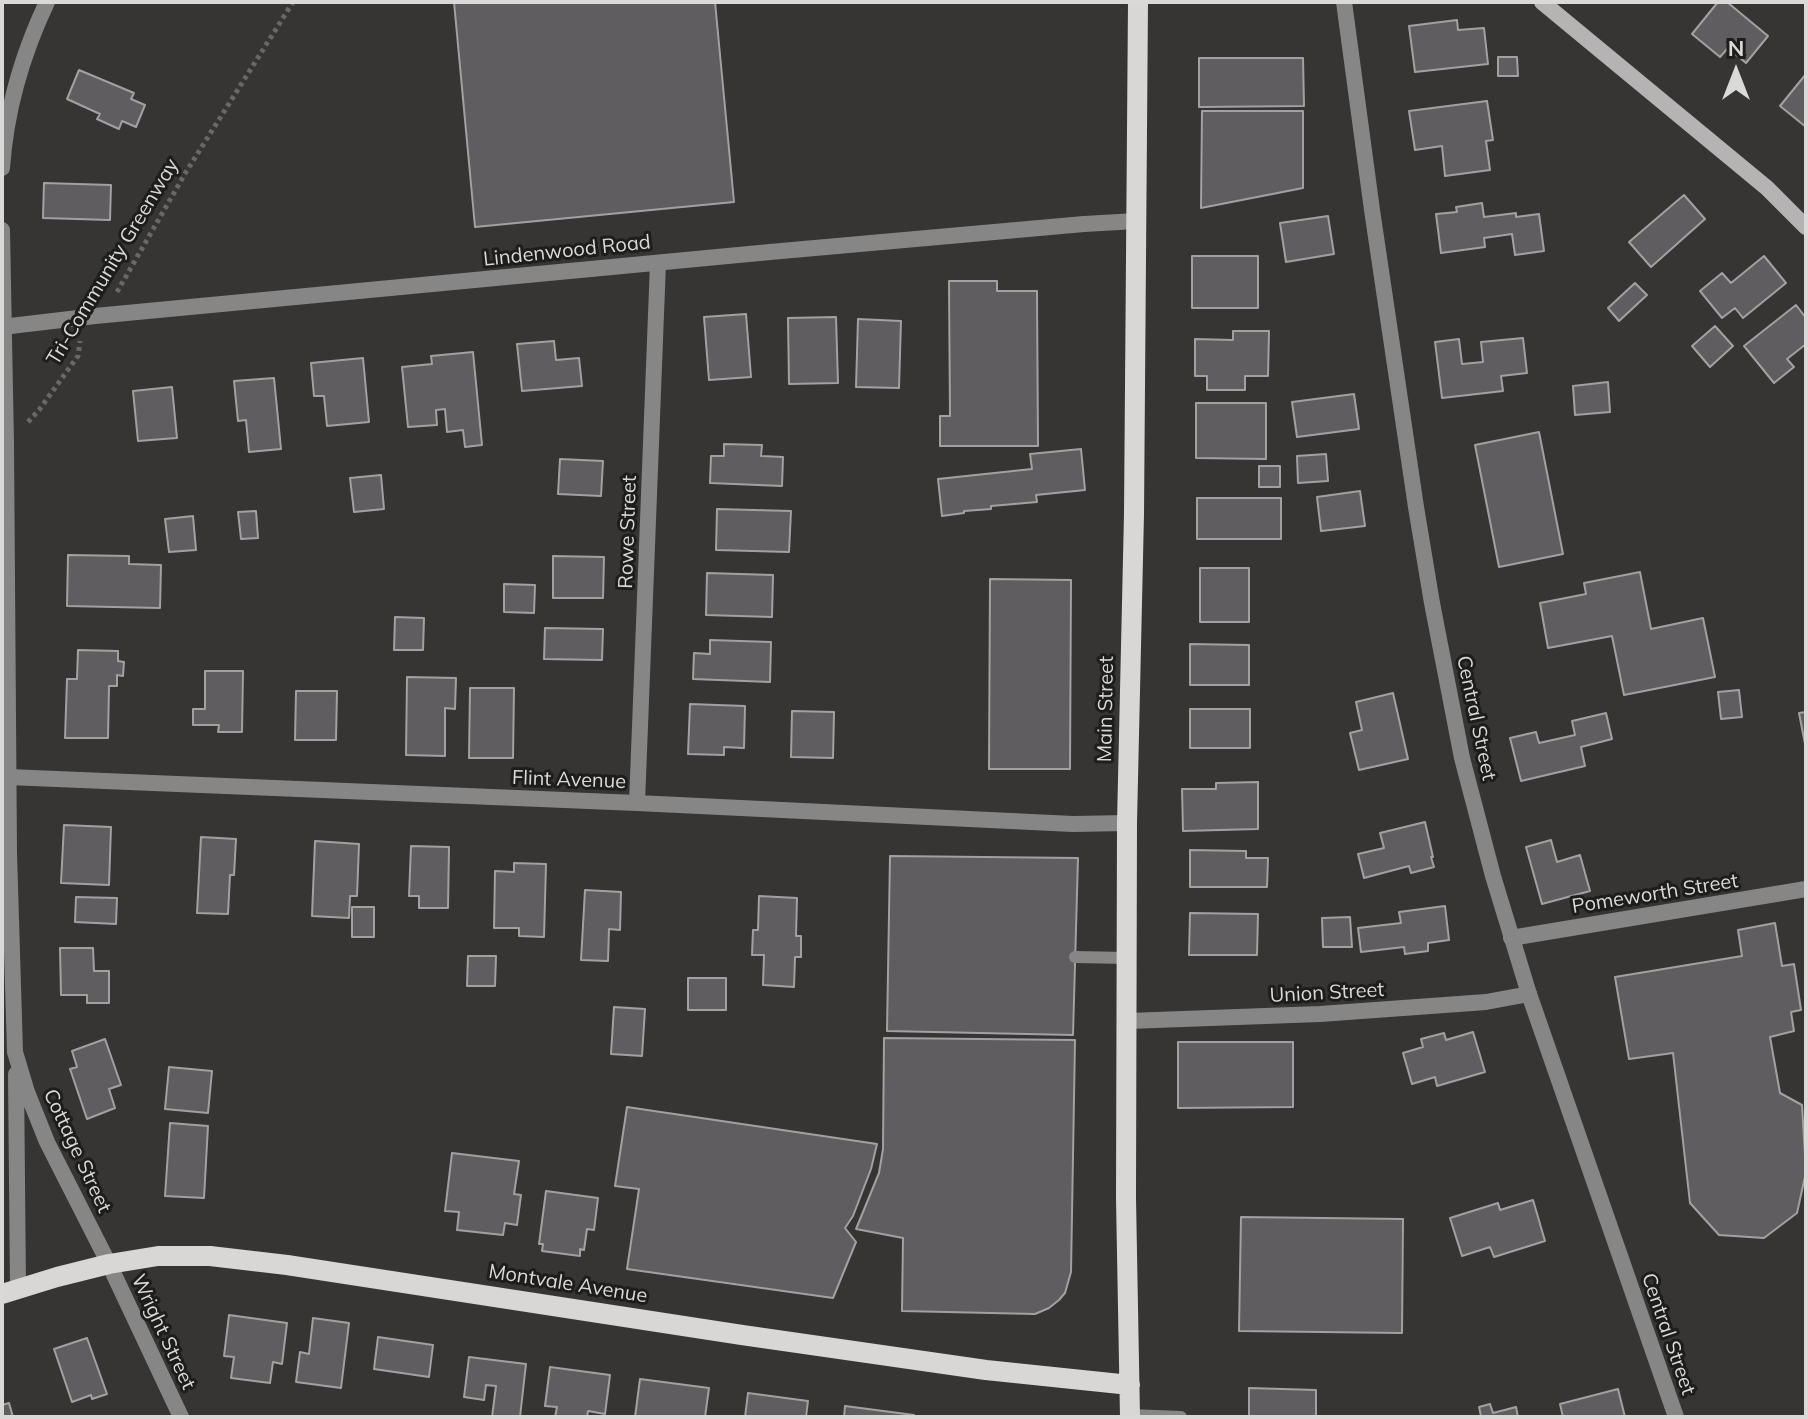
<!DOCTYPE html>
<style>
body{margin:0}
#map{position:relative;width:1808px;height:1419px;overflow:hidden;background:#363533;font-family:Mulish,sans-serif}
canvas{display:block}
.frame{position:absolute;inset:0;border:4px solid #d9d9d7;pointer-events:none}
.north{position:absolute;left:1696px;top:32px;width:80px;height:80px;-webkit-text-stroke:6px #1d1d1c;paint-order:stroke;rotate:0deg;font-size:22px;font-weight:700;line-height:32px;text-align:center;color:#d9d9d7}
.north::after{content:'';display:block;margin:auto;width:28px;height:36px;background:#d9d9d7;clip-path:polygon(50% 0,100% 100%,50% 72%,0 100%)}
</style>
<div id="map">
<canvas width="1808" height="1419"></canvas>
<div class="frame"></div>
<div class="north">N</div>
</div>
<script>
const c = document.querySelector('canvas').getContext('2d');
c.lineJoin = 'round';
function fill(path, color) { c.fillStyle = color; c.fill(path, 'evenodd'); }
function trace(path, color, width, dash) { c.strokeStyle = color; c.lineWidth = width; c.lineCap = dash ? 'butt' : 'round'; c.setLineDash(dash || []); c.stroke(path); }
function drawText(font, color, halo, rows, align = 'center') {
  c.font = font + ' Mulish,sans-serif'; c.lineWidth = 6; c.setLineDash([]); c.textBaseline = 'middle'; c.strokeStyle = halo; c.fillStyle = color; for (const [text, x, y, turn = 0] of rows) {
    c.save(); c.translate(x, y); c.rotate((+turn || 0) * Math.PI / 180); c.textAlign = isNaN(turn) ? turn : align; if (halo) c.strokeText(text, 0, 0); c.fillText(text, 0, 0); c.restore();
  }
}
const building = new Path2D(`
 M454,2H715L734,202L475,227Z
 M1718,2H1727L1768,36L1746,63L1728,48L1720,57L1692,34Z
 M1457,20L1458,30L1484,28L1488,64L1415,72L1409,26Z
 M1498,57H1517L1518,76H1498Z
 M1199,58H1303L1304,106L1199,107Z
 M79,70L134,93L131,99L145,105L136,127L122,121L119,129L97,119L100,114L67,99Z
 M1806,74V127L1780,106Z
 M1487,101L1493,140L1486,141L1490,170L1445,176L1442,146L1415,150L1409,111Z
 M1202,111H1303V188L1201,208Z
 M44,183L111,185L110,220L43,218Z
 M1684,195L1705,219L1651,267L1629,242Z
 M1482,203L1484,217L1516,213V217L1539,214L1544,251L1515,255L1512,234L1484,238L1485,247L1441,253L1436,214L1457,212L1456,207Z
 M1328,216L1334,254L1286,262L1280,223Z
 M1192,256H1258V308H1192Z
 M1764,256L1786,283L1743,318L1735,308L1722,318L1700,291L1722,273L1731,283Z
 M949,281H997V291H1037L1038,446H940V416H950Z
 M1635,283L1647,295L1619,321L1608,308Z
 M1796,305L1806,318V344L1787,359L1794,367L1774,383L1744,346Z
 M746,314L751,377L709,380L704,317Z
 M836,317L838,383L789,384L788,318Z
 M858,319L901,321L899,388L856,387Z
 M1715,326L1733,346L1710,367L1692,346Z
 M1233,331H1269L1268,376H1245V390H1207V376H1195V339L1233,340Z
 M1523,338L1527,373L1501,376L1503,391L1442,398L1435,342L1459,339L1462,364L1483,362L1481,342Z
 M554,341L556,360L579,358L582,386L522,391L517,344Z
 M473,352L482,445L465,447L463,430L447,432L445,409L436,410L437,425L408,427L402,367L432,364L431,356Z
 M363,358L369,422L327,426L324,396H314L311,363Z
 M274,378L281,449L249,452L246,420L238,421L234,381Z
 M1608,382L1610,412L1575,415L1573,386Z
 M172,387L177,438L138,441L133,391Z
 M1354,394L1359,429L1297,437L1292,402Z
 M1196,403H1266V459L1196,458Z
 M1539,432L1563,554L1499,567L1475,445Z
 M724,444L762,445L761,456L783,457L782,486L710,483L711,456H724Z
 M1081,449L1085,490L1036,495L1037,502L991,506V509L964,511V513L942,516L938,479L1032,469L1030,454Z
 M1326,454L1328,481L1298,483L1297,456Z
 M560,459L603,461L601,496L558,494Z
 M1259,466H1280V487H1259Z
 M381,475L384,509L354,512L350,478Z
 M1360,491L1365,526L1321,531L1317,497Z
 M1197,498H1281V539H1197Z
 M717,509L791,511L789,552L716,550Z
 M256,511L258,538L241,539L238,512Z
 M193,516L196,550L169,552L165,519Z
 M68,555L129,556V564L161,565L160,608L67,606Z
 M553,556L604,557L603,598H553Z
 M1200,568H1249V622H1200Z
 M1640,572L1651,629L1703,618L1715,677L1624,695L1612,636L1548,648L1540,603L1586,594L1584,583Z
 M707,573L773,575L772,617L706,615Z
 M990,579L1071,580L1070,769H989Z
 M504,584L535,585L534,613L504,612Z
 M395,617L424,618L423,650H394Z
 M545,628L603,629L602,660L544,659Z
 M710,640L771,642L770,682L693,679L694,653L710,654Z
 M1190,644L1249,645V685H1190Z
 M78,650L118,651V661L124,662L123,676L117,675V686H109L108,738H65L67,679H77Z
 M205,671H243L242,732H218L219,725H193V709H205Z
 M407,677L456,678L455,709L445,708V756L406,755Z
 M470,688H514L513,758H469Z
 M1739,690L1742,717L1721,719L1718,692Z
 M296,691H337L336,740H295Z
 M1393,693L1408,759L1359,770L1350,733L1362,730L1356,702Z
 M690,704L745,706L744,748L724,747V755L688,754Z
 M1190,709H1250V748H1190Z
 M792,711L834,712L833,758L791,757Z
 M1806,712V749L1799,713Z
 M1606,713L1612,739L1581,747L1585,766L1521,781L1510,738L1536,732L1539,743L1575,735L1572,721Z
 M1258,782V829L1183,831L1182,789H1216V783Z
 M1425,822L1433,857H1431L1434,867L1411,873L1409,866L1364,878L1358,854L1384,848L1380,833Z
 M64,825L111,827L109,885L61,883Z
 M201,837L236,839L234,875H230L228,914L197,913Z
 M1551,840L1557,862L1580,855L1590,891L1542,904L1526,847Z
 M315,841L359,844L357,896H350L349,918L312,916Z
 M411,846L449,847L448,908H419V896H409Z
 M1190,850L1246,851V858H1268L1267,887H1190Z
 M890,856L1078,858L1073,1035L887,1031Z
 M514,863L546,864L544,937L519,936V928H494L495,871L514,872Z
 M585,890L621,892L620,930L609,929L608,961L581,960Z
 M759,896L797,898L796,936H801V957H795L794,987L763,985L764,955H752L753,930H758Z
 M76,897L117,898L116,924L75,922Z
 M1445,906L1449,940L1428,943V951L1405,954L1404,947L1361,952L1358,928L1401,923L1399,912Z
 M352,907H374V937H352Z
 M1190,913L1258,914L1257,955H1189Z
 M1350,917L1352,947H1323L1322,918Z
 M1775,923L1782,966L1794,964L1801,1010L1791,1012L1794,1031L1770,1037L1780,1093L1802,1105L1806,1172L1797,1213L1764,1238L1719,1235L1690,1203L1673,1053L1629,1059L1615,977L1742,956L1738,930Z
 M60,948H93L94,971H109V1003H87V995H61Z
 M468,956H496L495,986H467Z
 M688,978H726V1010H688Z
 M614,1007L645,1009L642,1056L611,1054Z
 M1473,1032L1485,1072L1437,1086L1435,1077L1412,1084L1403,1053L1423,1047L1421,1039L1444,1033L1446,1040Z
 M884,1038L1075,1040L1071,1272L1065,1293L1059,1300L1049,1308L1035,1314L902,1311L903,1238L856,1229L879,1173L883,1149Z
 M105,1039L121,1085L109,1089L115,1108L87,1119L70,1069L77,1067L72,1051Z
 M1178,1042H1293V1107L1178,1108Z
 M169,1067L212,1071L208,1113L165,1109Z
 M627,1107L877,1144L871,1169L853,1216L845,1228L856,1242L833,1298L627,1269L639,1189L615,1186Z
 M170,1123L208,1126L204,1198L165,1196Z
 M452,1153L519,1161L514,1194L521,1195L517,1225L505,1223L503,1235L457,1230L459,1212L445,1211Z
 M546,1191L598,1198L594,1230L587,1229L584,1250L580,1249V1256L542,1251L543,1244H539Z
 M1533,1200L1545,1241L1494,1257L1490,1247L1462,1256L1450,1218L1498,1203L1500,1210Z
 M1241,1217L1403,1219L1402,1333L1239,1331Z
 M229,1315L287,1323L282,1364L273,1362L270,1383L231,1378L234,1357L224,1356Z
 M313,1318L349,1323L341,1388L296,1382L300,1352L309,1354Z
 M378,1337L433,1345L429,1377L374,1369Z
 M87,1338L107,1394L92,1399L91,1395L72,1402L54,1349Z
 M469,1357L526,1364L520,1417H492L496,1386L486,1385L484,1400L464,1397Z
 M550,1367L610,1375L605,1414L588,1411L587,1417H555L557,1407L545,1406Z
 M640,1379L709,1388L705,1417H635Z
 M1249,1388L1316,1390V1417H1249Z
 M1618,1389L1625,1417H1563L1560,1404Z
 M748,1393L808,1401L806,1417H745Z
 M9,1403L13,1417H2V1405Z
 M1490,1404L1493,1413L1516,1407L1518,1417H1479L1481,1416L1479,1407Z
 M845,1406L914,1415L913,1417H844Z`);
fill(building, '#5f5d5f');
trace(building, '#a3a0a2', 2);
trace(new Path2D(`
 M117,292L186,172L293,2
 M28,422L39,410L78,356L80,341`), '#696866', 5, [4, 4]);
trace(new Path2D(`
 M1075,957L1127,958
 M1130,1415L1181,1417`), '#878686', 12);
trace(new Path2D(`
 M8,777L637,803L1073,824L1127,823
 M637,803L658,263
 M1511,938L1806,889
 M1128,1021L1320,1014L1486,1002L1529,994`), '#878686', 16);
trace(new Path2D(`
 M1344,2L1372,210L1416,507L1432,603L1462,758L1493,876L1529,994L1676,1417
 M2,168C6,110 22,55 47,2
 M2,230L6,444L9,853L15,1052L27,1092L47,1142L109,1264L181,1417
 M2,327L95,316L770,252L1084,224L1136,221
 M16,1074L18,1288`), '#878686', 16);
trace(new Path2D(`
 M1542,2L1767,188L1806,227`), '#b5b3b3', 16);
trace(new Path2D(`
 M2,1294L57,1277L109,1264L158,1256H210L287,1265L742,1335L986,1370L1130,1385
 M1130,1417L1126,1198L1127,823L1134,514L1138,2`), '#d9d6d6', 20);
drawText('20px', '#d9d9d7', '#1d1d1c', [
 ["Lindenwood Road",567,251,-6],
 ["Tri-Community Greenway",113,262,-59],
 ["Rowe Street",628,532,-88],
 ["Main Street",1106,709,-89],
 ["Central Street",1476,718,78],
 ["Flint Avenue",569,780,2],
 ["Pomeworth Street",1655,894,-9],
 ["Union Street",1327,993,-3],
 ["Cottage Street",77,1151,65],
 ["Montvale Avenue",568,1284,9],
 ["Wright Street",163,1332,65],
 ["Central Street",1668,1334,71]
]);
</script>
